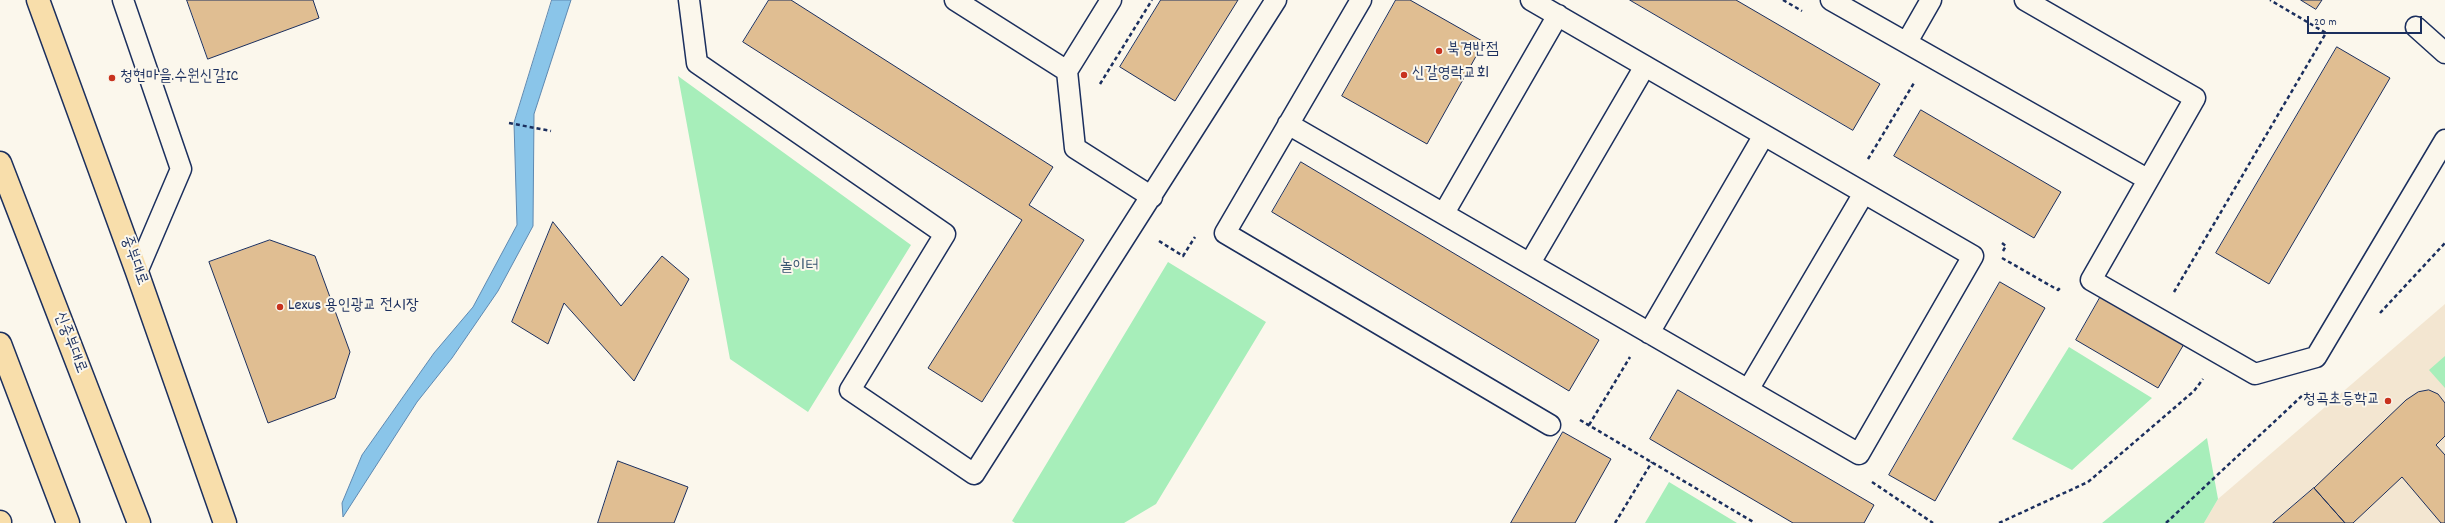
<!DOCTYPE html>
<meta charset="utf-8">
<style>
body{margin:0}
#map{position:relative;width:2445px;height:523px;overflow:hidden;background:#fbf7ec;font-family:Dekko,sans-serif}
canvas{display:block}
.scale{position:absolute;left:2307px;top:16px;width:115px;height:18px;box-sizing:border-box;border:2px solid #1b2f5e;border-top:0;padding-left:5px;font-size:12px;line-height:14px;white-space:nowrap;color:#1b2f5e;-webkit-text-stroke:3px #fbf7ec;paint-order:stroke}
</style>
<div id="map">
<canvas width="2445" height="523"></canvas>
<div class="scale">20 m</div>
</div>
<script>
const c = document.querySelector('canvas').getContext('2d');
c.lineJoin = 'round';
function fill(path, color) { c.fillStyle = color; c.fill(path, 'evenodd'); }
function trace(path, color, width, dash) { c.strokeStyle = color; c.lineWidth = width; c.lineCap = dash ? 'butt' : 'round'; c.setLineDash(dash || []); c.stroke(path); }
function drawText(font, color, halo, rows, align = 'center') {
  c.font = font + ' Dekko,"Poor Story",sans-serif'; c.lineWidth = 4; c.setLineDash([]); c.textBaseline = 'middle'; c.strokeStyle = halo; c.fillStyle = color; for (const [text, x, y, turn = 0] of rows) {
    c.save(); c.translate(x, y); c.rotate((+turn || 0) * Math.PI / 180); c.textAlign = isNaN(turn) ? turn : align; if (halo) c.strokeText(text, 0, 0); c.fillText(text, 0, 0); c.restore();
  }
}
fill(new Path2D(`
 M2445,304V523H2204L2218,499Z`), '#f3e6d1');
fill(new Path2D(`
 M678,76L911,245L808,412L730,359Z
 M1168,262L1266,322L1156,504L1124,523H1015L1012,521Z
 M2069,347L2152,398L2072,470L2012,439Z
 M2445,356V388L2429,370Z
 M2207,438L2218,499L2204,523H2102Z
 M1669,482L1737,523H1645Z`), '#a7eeba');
const water = new Path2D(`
 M552,0H571L534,114L533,226L498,291L452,358L417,402L343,517L342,503L362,455L434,353L473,307L517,225L514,123Z`);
fill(water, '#8ac5e9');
trace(water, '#5e89b1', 1);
const building = new Path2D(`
 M187,0H313L319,18L208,59Z
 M769,0H791L1053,167L1029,205L1084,240L982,402L928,368L1022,220L743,42Z
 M1161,0H1238L1175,101L1120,67Z
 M1396,0H1410L1484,42L1427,144L1342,96Z
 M1630,0H1736L1880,84L1853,130Z
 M2301,0H2322L2316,9Z
 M2337,47L2390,78L2269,284L2216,253Z
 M1921,110L2061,192L2034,238L1894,156Z
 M1301,162L1599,340L1569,391L1272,212Z
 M553,222L621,306L662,256L689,279L634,381L564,303L548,344L512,322Z
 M270,240L315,256L350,352L335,398L268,423L209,262Z
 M2000,282L2045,308L1935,501L1889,475Z
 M2101,296L2184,344L2158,388L2076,340Z
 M1678,390L1874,505L1864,523H1793L1650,439Z
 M2429,390L2438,394L2445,403V436L2436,445L2445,455V523H2441L2402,477L2353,523H2345L2314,488L2406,400L2418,392Z
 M1563,432L1611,459L1575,523H1511Z
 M618,461L688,487L674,523H598Z
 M2314,488L2345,523H2273Z`);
fill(building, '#e0be92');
trace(building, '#1b2f5e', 1);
const service = new Path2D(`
 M123,0L181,169L137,272
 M689,0L697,63L945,234L850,390L974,474L1276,0
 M955,0L1067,71L1075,148L1152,197
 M1361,0L1225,233L1550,425
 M1831,0L2147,179
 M2025,0L2195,98L2091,280L2255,374L2316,357L2445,140
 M2416,27L2445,53
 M1907,42L1931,0
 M1067,71L1111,0
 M1288,124L1859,454L1973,256L1531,0
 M1444,213L1558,15
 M1530,263L1645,66
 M1649,333L1764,135
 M1748,390L1864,193`);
const primary = new Path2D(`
 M38,0L137,272L225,523
 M0,522V523`);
const trunk = new Path2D(`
 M0,163L139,523
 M0,344L68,523`);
trace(service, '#1b2f5e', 23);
trace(primary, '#1b2f5e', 25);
trace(trunk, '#1b2f5e', 25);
trace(new Path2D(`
 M1783,0L1802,11
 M1100,84L1152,0
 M509,123L551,131
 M1868,159L1914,83
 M1159,241L1183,256L1195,237
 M2002,243L2006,246L2003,251
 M2002,258L2058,290L2061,287
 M2174,292L2326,33L2270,0
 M2380,313L2445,243
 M1580,420L1755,523
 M1589,425L1630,357
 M1872,482L1933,523
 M1615,523L1652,462
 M1999,523L2088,482L2194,391L2203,379
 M2166,523L2305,393`), '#1b2f5e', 2.5, [4, 3]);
trace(service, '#fbf7ec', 20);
trace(primary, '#f8deab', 22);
trace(trunk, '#f8deab', 22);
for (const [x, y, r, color] of [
 [1439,51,4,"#c8321e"],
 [1404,75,4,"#c8321e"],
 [112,78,4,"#c8321e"],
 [280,307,4,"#c8321e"],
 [2388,401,4,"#c8321e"]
]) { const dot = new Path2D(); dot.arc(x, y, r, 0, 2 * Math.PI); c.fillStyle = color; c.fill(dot); trace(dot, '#fbf7ec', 1.5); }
drawText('16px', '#1b2f5e', '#fbf7ec', [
 ["북경반점",1447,51],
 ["신갈영락교회",1412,75],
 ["청현마을.수원신갈IC",120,78],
 ["Lexus 용인광교 전시장",288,307],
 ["청곡초등학교",2380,401,"right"]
], 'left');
drawText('16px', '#1b2f5e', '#fbf7ec', [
 ["중부대로",133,261,70],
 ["신중부대로",69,343,69]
]);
drawText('16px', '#375570', '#fbf7ec', [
 ["놀이터",799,268]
]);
</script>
